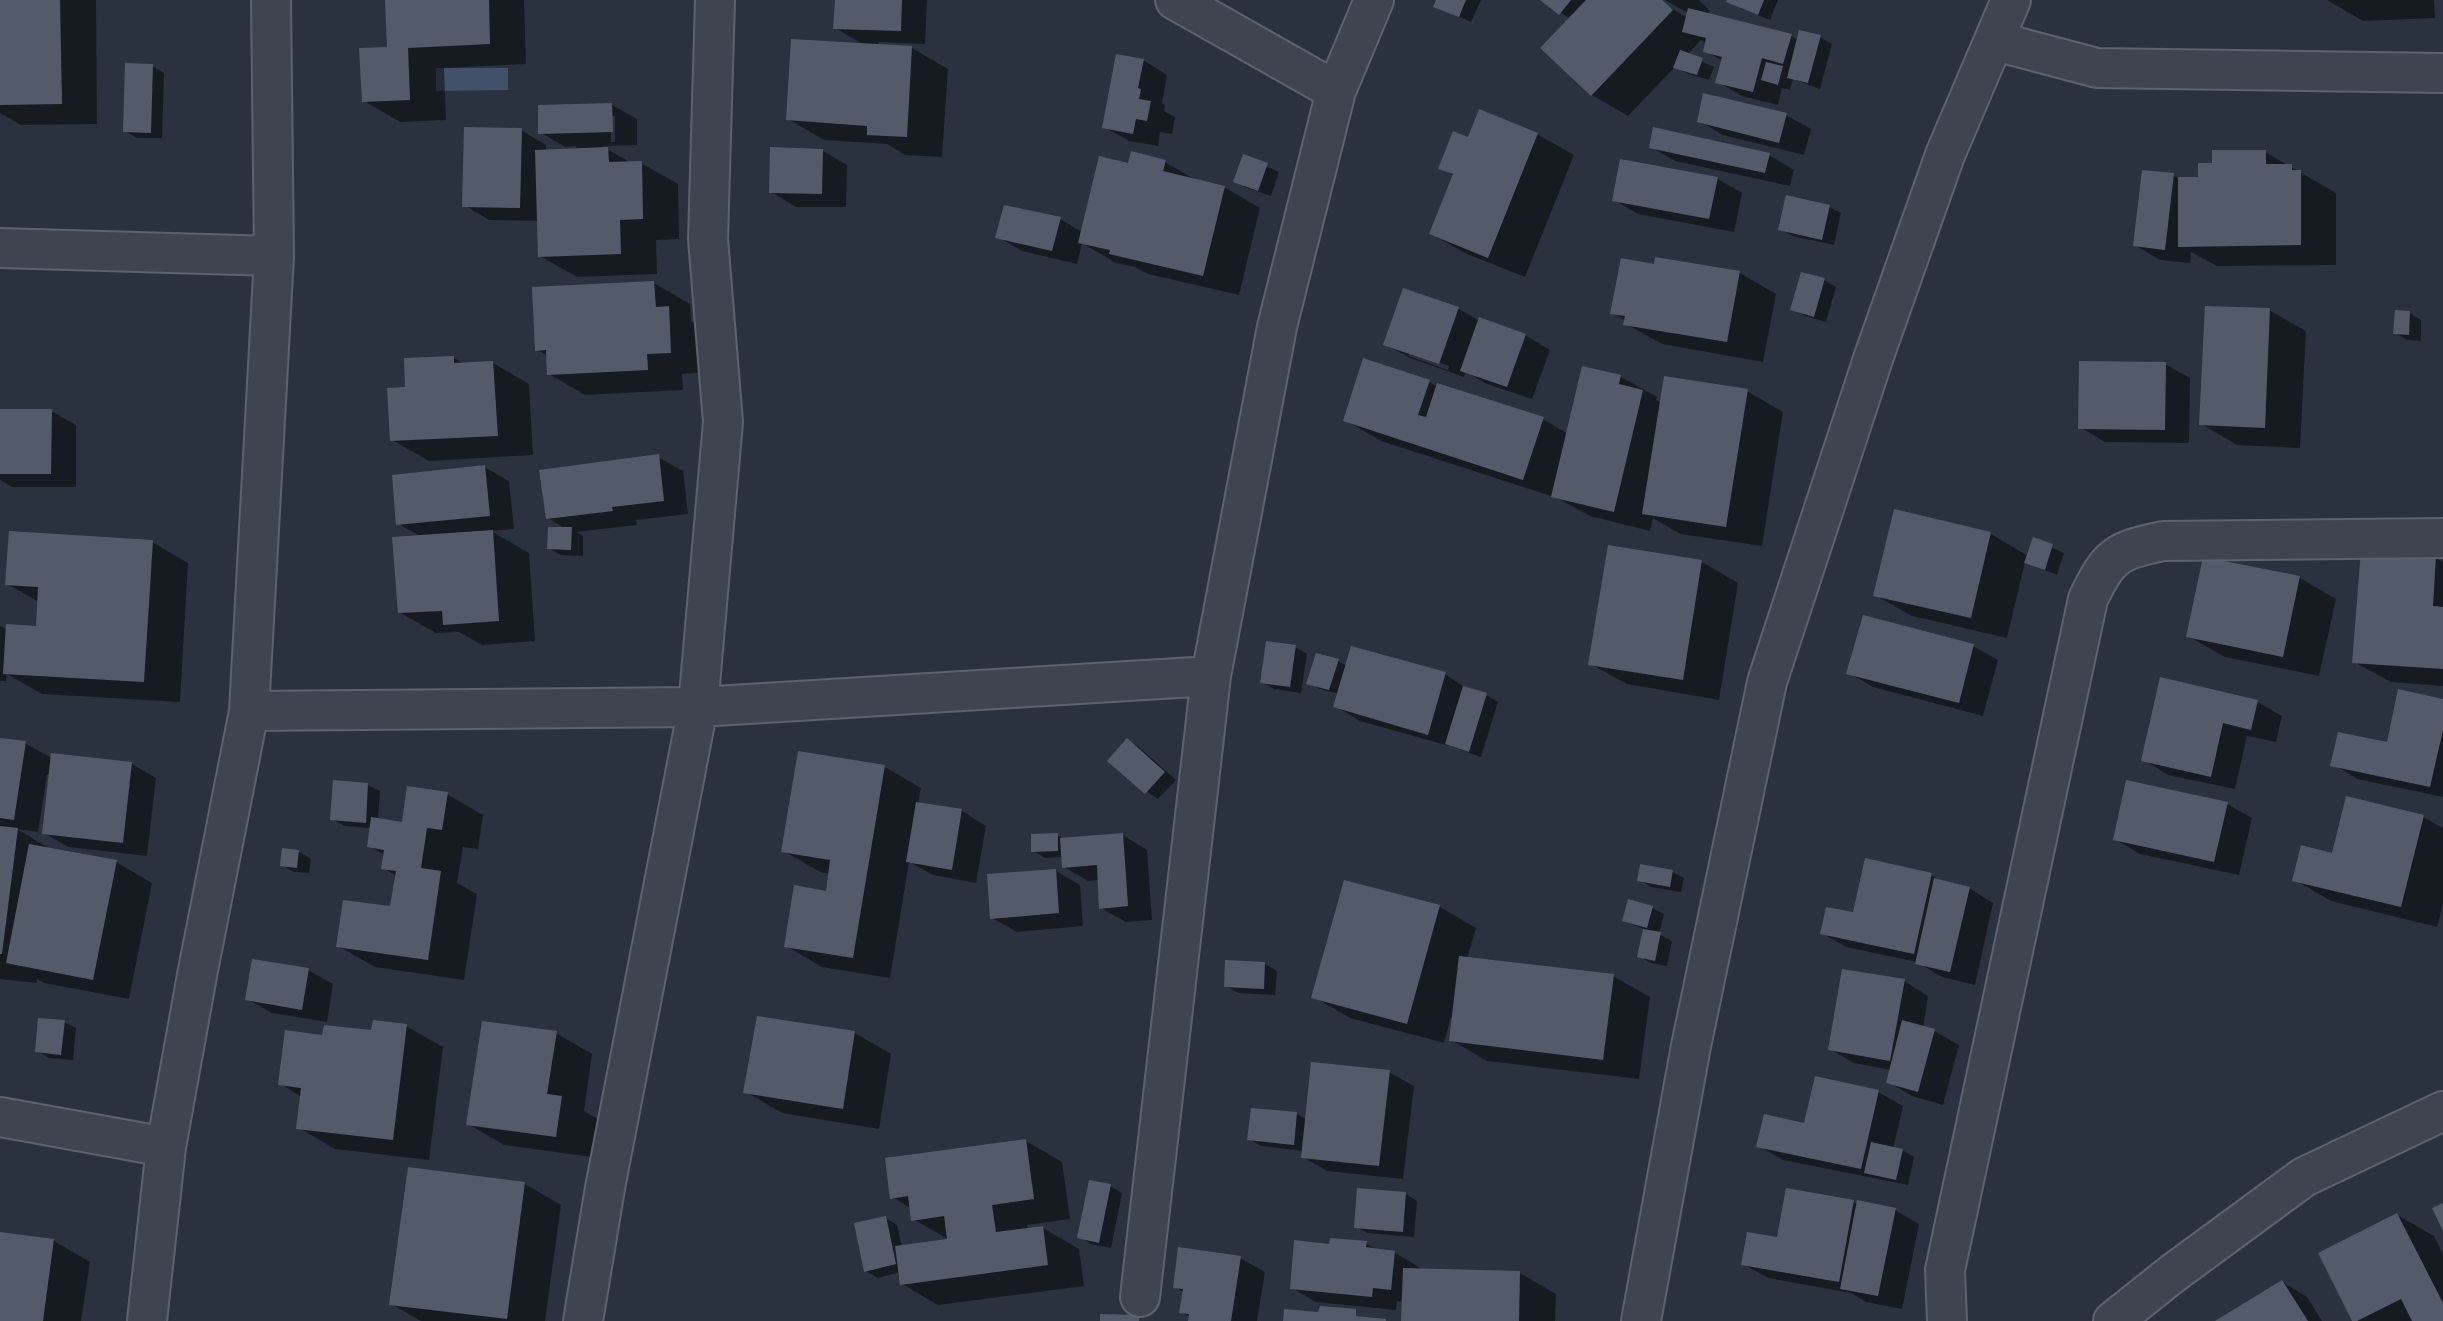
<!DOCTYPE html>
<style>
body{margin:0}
canvas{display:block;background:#2a3240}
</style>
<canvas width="2443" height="1321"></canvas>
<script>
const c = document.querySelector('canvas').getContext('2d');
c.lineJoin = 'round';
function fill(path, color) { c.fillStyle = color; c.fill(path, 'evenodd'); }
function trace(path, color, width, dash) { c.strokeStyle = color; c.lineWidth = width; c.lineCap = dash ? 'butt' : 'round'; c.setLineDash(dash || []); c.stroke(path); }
fill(new Path2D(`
 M436,68H508V90L436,91Z`), '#435069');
fill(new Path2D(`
 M0,0H96L97,124L21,125L0,113Z
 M387,0H524L526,64L444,68L446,120L400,122L364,101L389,49Z
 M837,0H927L925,44L878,42V46L912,48L948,69L942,157L905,155L887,144L824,140L788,119L866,46L835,28Z
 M1438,0H1481L1471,22L1436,6Z
 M1543,0H1657L1688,18V13L1665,0H1699L1710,11L1706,14L1791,36L1798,40L1820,37L1832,44L1820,89L1793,79L1790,90L1782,88L1778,105L1742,96L1718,82L1723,61L1705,51L1707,44L1701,40L1687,55L1714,67L1709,80L1688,74L1675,67L1628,116L1592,95L1570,19Z
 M1729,0H1778L1770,20L1740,8Z
 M2327,0H2434L2435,18L2363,21Z
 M1143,60L1167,75L1162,103L1165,105L1164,111L1175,117L1172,134L1160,132L1158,146L1129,141L1104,127Z
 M152,66L164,73L162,138H137L125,131Z
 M612,105L637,119V145L602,146L633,164L641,163L678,184L679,239L656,240L657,274L577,277L540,256L539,221L489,220L464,205L521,130L546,145V151L576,150V146L565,147L540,132ZM611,116H615V142H611Z
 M1480,111L1537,134L1574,155L1525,277L1467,254L1431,234L1454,176L1440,168L1469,140Z
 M1786,115L1811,129L1804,155L1723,135L1699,121Z
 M1651,147L1769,155L1794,170L1790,186L1675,161Z
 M823,151L847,165L846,207H796L771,192Z
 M2265,152L2336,193V265L2217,266L2191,252L2190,263L2160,260L2135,245L2173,175L2179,179H2200L2214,165Z
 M1244,156L1279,172L1271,196L1247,188L1235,181Z
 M1621,161L1718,179L1742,193L1734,232L1638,214L1614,200Z
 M1165,162L1199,182L1224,187L1260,208L1239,295L1148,274L1135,267L1116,263L1082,243L1077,264L1022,251L998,237L1060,219L1082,232Z
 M1829,207L1841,213L1834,245L1792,236L1780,229Z
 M1655,266L1740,273L1776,294L1763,362L1662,344L1626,324V321L1613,313Z
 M1824,280L1836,287L1826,322L1805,316L1793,309Z
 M654,283L690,304L691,321L705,329L707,372L682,374L683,390L585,395L549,374L548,356L537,350Z
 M1404,291L1459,309L1480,321L1525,335L1550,350L1532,399L1487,384L1466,372L1464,377L1410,358L1385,344ZM1409,352L1449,366L1448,370L1409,356Z
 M2269,310L2306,331L2300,448L2237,445L2201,424Z
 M2410,313L2421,320V341L2407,340L2395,333Z
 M454,358L466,365L493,363L529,384L533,455L429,461L392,440Z
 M2165,364L2190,378L2189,443L2105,442L2080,427Z
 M1621,377L1657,397L1656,400L1662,403L1747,391L1783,412L1762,546L1680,534L1653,518L1650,531L1590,516L1557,498L1381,441L1345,420L1429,382L1438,387L1439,385L1543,419L1568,434Z
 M0,411H51L76,425V487H12L0,480Z
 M658,457L683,471L688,514L636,520L637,525L576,532L583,536V556L561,555L549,548L566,529L548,518Z
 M484,467L509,481L514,529L491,531L529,553L535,641L482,645L459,632L436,633L399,612L422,537L398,524Z
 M1895,512L1991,534L2028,556L2034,540L2064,553L2057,575L2025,562L2007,638L1912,616L1875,595Z
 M152,542L188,563L180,702L42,694L7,674L6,681H0V626L8,630L38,628L39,602L7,584Z
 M2436,558L2443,562V686L2391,682L2354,662Z
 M2204,559L2300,578L2336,599L2319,676L2225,657L2188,636Z
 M1702,562L1738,583L1719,700L1627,684L1590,664Z
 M1973,646L1998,660L1983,716L1873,687L1849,673Z
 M1295,647L1307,654L1301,693L1274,689L1262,682Z
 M1338,661L1347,666L1445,674L1469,690L1486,695L1498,702L1481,757L1453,747L1360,721L1335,706L1339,694L1320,689L1309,683Z
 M2162,680L2258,702L2282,716L2276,742L2247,736L2235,789L2168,775L2144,760Z
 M2443,701V797L2357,779L2333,764L2388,744Z
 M0,740L25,743L53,759L132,764L156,778L147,856L68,847L44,833L51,775H47L38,832L17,829L52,850L116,862L152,883L129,999L44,983L37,979V983L0,979Z
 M1127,741L1139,747L1176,780L1158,799L1147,792L1110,761Z
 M885,767L921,788L918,804L962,811L986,826L976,883L933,875L909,862L890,978L822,967L786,946L827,893L830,874L820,872L784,851Z
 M368,785L380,791L378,820L404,824L447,794L483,815L478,849L463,847L457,883L477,894L464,980L375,967L338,946L392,908L397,876L383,868L385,855L369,846L372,828L344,826L332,819Z
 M2227,804L2252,818L2239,875L2140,854L2115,839Z
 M2423,817L2443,828V904L2437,927L2331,901L2295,880L2334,855Z
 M1057,835L1066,840L1123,835L1147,850L1152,920L1126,922L1101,908L1100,880L1088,881L1064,867L1063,857L1045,858L1033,851Z
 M284,850L299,852L311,859L309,873L294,872L282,865Z
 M1056,871L1080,885L1083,926L1017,932L992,918Z
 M1672,872L1684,878L1681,892L1651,887L1640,880Z
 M1931,875L1946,883L1969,888L1993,903L1975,985L1942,977L1917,962L1846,947L1822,933Z
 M1346,882L1440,907L1476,928L1467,959L1613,976L1650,997L1639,1079L1487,1061L1451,1040L1453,1018L1451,1017L1444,1043L1350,1018L1314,997Z
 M1652,908L1664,914L1659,934L1672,941L1667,966L1651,963L1639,956L1644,929L1624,921Z
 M1265,964L1277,971L1275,995L1238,993L1226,986Z
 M308,970L333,984L327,1022L272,1013L247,999Z
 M1904,981L1928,996L1923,1028L1934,1031L1959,1045L1943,1105L1912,1096L1888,1082L1891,1070L1854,1063L1830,1049Z
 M759,1018L855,1033L891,1054L879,1129L782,1113L746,1092Z
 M64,1022L76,1028L73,1060L49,1058L37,1051Z
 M406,1026L443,1047L429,1160L335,1149L299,1128L302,1097L281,1084L324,1037Z
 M556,1033L592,1054L584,1111L598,1119L592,1157L504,1145L468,1124Z
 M1389,1072L1414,1086L1403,1179L1327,1171L1303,1157V1151L1261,1146L1249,1139L1252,1110L1297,1114L1307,1120Z
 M1878,1092L1903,1106L1893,1149L1902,1150L1914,1157L1908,1185L1783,1160L1759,1146Z
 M1026,1141L1062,1162L1070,1219L1027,1225L1028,1230L1043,1228L1079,1249L1084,1286L938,1305L902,1284L900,1272L878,1278L866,1271L886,1218L897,1225L902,1247L950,1240L913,1219L912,1209L892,1197Z
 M525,1184L561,1205L545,1321H421L391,1304Z
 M1110,1186L1122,1193L1111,1248L1091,1244L1080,1237Z
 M1406,1194L1417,1201L1414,1237L1368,1233L1356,1227Z
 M1854,1202L1858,1205L1895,1210L1919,1224L1902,1309L1866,1302L1851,1293L1768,1278L1743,1264L1778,1239Z
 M2397,1215L2434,1236L2443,1255V1321H2355Z
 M0,1234L54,1241L90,1262L81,1321H0Z
 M1366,1243L1379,1251L1395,1253L1419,1267V1270L1520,1273L1556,1294L1555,1321H1403L1404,1302L1397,1301L1396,1310L1316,1302L1292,1288L1331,1246Z
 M1240,1258L1265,1272L1257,1321H1190V1317L1181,1312L1184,1292L1175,1287Z
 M2282,1282L2307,1297L2322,1321H2219Z`), '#0007');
fill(new Path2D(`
 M0,0H60L62,104L0,105Z
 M385,0H489L490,44L408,48L410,100L362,102L359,48L387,47Z
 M835,0H902L901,31L833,29Z
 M1436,0H1466L1459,17L1433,7Z
 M1540,0H1571L1559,15Z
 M1586,0H1662L1673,10L1591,96L1540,48Z
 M1727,0H1764L1758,15L1726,2Z
 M1688,8L1792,34L1783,64L1762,58L1753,92L1715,83L1722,57L1703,52L1706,38L1682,32Z
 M1799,30L1821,35L1808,83L1787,78Z
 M791,39L912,46L907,137L867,135V126L786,120Z
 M1680,50L1703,58L1697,75L1673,68Z
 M1116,54L1144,59L1138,88L1141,89L1139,99L1151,101L1147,121L1136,119L1133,134L1102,128Z
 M1766,62L1783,66L1778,85L1761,80Z
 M125,63L153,64L151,133L123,132Z
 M1703,93L1787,113L1779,143L1697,122Z
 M612,103L613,132L538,134V105Z
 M1479,109L1538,133L1488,258L1429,234L1453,174L1438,169L1453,131L1468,137Z
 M464,127L522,128L520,208L462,207Z
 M1653,127L1770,153L1765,173L1649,148Z
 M608,147L609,162L642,161L643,219L620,220L621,254L538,257L535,150Z
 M770,147L823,149L822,194L769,193Z
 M2212,150H2266V164H2292V170H2301V245L2178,247V177H2198V163H2212Z
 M1131,151L1166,160L1163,171L1225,186L1203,276L1109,254L1110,250L1078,243L1099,156L1128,163Z
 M1243,154L1268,163L1258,191L1233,182Z
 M1620,159L1718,177L1709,219L1612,201Z
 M2142,170L2174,173L2165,250L2133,246Z
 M1786,195L1830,205L1822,240L1778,230Z
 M1004,205L1061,217L1052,251L995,238Z
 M1655,257L1740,271L1727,342L1623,325L1625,316L1610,314L1621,258L1654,264Z
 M1801,272L1825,278L1814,317L1790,310Z
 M654,281L656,307L669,306L671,353L647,354L648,370L547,375L546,350L535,351L532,287Z
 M1403,288L1459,307L1439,364L1383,345Z
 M2205,306L2270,308L2265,428L2199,425Z
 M2395,310L2410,311L2409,335L2393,334Z
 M1479,317L1526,334L1507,387L1460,371Z
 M454,356V363L493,361L498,436L390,441L387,388L405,387L404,358Z
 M1363,358L1430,380L1418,415L1426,417L1437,383L1544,417L1523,480L1343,421Z
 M2079,361L2166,362L2165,430L2078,429Z
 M1582,366L1621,375L1619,384L1643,390L1614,512L1551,497Z
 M1664,376L1748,389L1726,527L1642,514Z
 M0,409H52L51,474H0Z
 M659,454L664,501L612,507L613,511L546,519L539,470Z
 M485,465L490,516L396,525L392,475Z
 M1894,509L1991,532L1971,618L1873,596Z
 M548,527H572L571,550L547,549Z
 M493,530L499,621L443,625L442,611L398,613L392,537Z
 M9,531L153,540L144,682L3,674L6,624L36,626L38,587L5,585Z
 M2033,537L2053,544L2045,570L2024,563Z
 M1608,545L1702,560L1683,680L1588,665Z
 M2361,550L2436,556L2433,606L2443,607V669L2352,663Z
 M2203,557L2300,576L2283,657L2186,637Z
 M1863,615L1974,644L1959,703L1846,674Z
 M1266,641L1296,645L1290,687L1260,683Z
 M1351,646L1446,672L1428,735L1333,707Z
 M1316,653L1339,659L1329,690L1306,684Z
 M2160,677L2258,700L2251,730L2223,723L2211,777L2141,761Z
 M1463,686L1487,693L1469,752L1445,744Z
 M2398,689L2443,699V730L2430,787L2330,766L2338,732L2387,742Z
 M0,738L26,741L14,820L0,818Z
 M1127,738L1165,772L1145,794L1107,761Z
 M798,751L885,765L853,958L784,947L794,885L826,891L830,860L781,852Z
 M51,753L132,762L123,843L42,834Z
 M333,780L368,783L366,823L330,820Z
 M2126,780L2228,802L2214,862L2113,840Z
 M407,786L448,792L442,830L427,828L421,868L441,871L428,960L336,947L343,900L390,906L396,871L381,869L384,850L367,847L371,817L402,822Z
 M2346,796L2424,815L2401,907L2292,881L2301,845L2332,853Z
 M916,802L962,809L952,870L906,862Z
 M0,826L18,828L2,954H0Z
 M1058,833V851L1031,852V834Z
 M1123,833L1128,906L1099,909L1097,865L1062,868L1060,838Z
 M29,844L117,860L93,980L6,963Z
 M282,848L299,850L297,868L280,866Z
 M1865,858L1932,873L1914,954L1820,934L1826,907L1853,912Z
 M1640,864L1673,870L1670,887L1637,881Z
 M1056,869L1059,913L990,919L987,874Z
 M1934,878L1970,887L1950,972L1915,964Z
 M1344,880L1440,905L1407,1024L1311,998Z
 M1628,899L1653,906L1647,928L1622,921Z
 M1643,929L1661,932L1655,961L1637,957Z
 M1459,956L1614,974L1603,1060L1449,1041Z
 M252,959L309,968L302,1010L245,1000Z
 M1225,960L1265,962L1264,989L1224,987Z
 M1842,969L1905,979L1890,1061L1828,1050Z
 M757,1016L855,1031L843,1109L743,1093Z
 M38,1018L65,1020L61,1055L35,1052Z
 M373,1020L407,1024L393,1140L296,1129L301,1088L278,1085L285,1030L322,1035L324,1025L371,1030Z
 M1902,1020L1935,1029L1918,1092L1886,1083Z
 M482,1021L557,1031L547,1094L562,1096L556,1137L466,1125Z
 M1311,1062L1390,1070L1379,1166L1301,1158Z
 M1815,1076L1879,1090L1861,1169L1756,1147L1764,1114L1804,1123Z
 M1251,1108L1297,1112L1294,1145L1247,1140Z
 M1026,1139L1034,1199L992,1205L996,1232L1043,1226L1048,1265L900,1285L895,1246L947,1239L944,1216L911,1221L908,1196L890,1199L885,1158Z
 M1871,1142L1903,1149L1896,1180L1864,1173Z
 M408,1167L525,1182L507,1319L389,1305Z
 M1089,1180L1111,1184L1099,1243L1077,1238Z
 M1357,1188L1406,1192L1403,1232L1354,1228Z
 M1786,1188L1854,1200L1839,1282L1741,1265L1747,1232L1777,1237Z
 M1857,1200L1896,1208L1878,1296L1840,1289Z
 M2443,1203V1231L2432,1208Z
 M2397,1213L2443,1303V1321H2412L2401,1299L2357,1321H2352L2318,1253Z
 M886,1216L896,1264L864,1272L854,1223Z
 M0,1232L54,1239L43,1321H0Z
 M1330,1238L1367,1241L1366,1247L1395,1251L1391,1290L1373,1288L1372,1297L1290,1289L1294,1240L1329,1244Z
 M1178,1247L1241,1256L1231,1321H1188L1189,1314L1179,1313L1183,1289L1173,1288Z
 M1403,1268L1520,1271L1519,1321H1401Z
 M2282,1280L2308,1321H2215Z
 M1320,1306L1356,1309V1316L1386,1319V1321H1283L1284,1309L1318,1312Z
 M1100,1314L1139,1315V1321H1100Z`), '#535b6b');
const street = new Path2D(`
 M1175,0L1336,91
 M1995,41L2097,68L2443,73
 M0,248L274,256
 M249,711L698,707L1211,676
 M0,1117L166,1147
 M1140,1297L1211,676L1277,327L1336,91L1374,0
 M147,1321L166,1147L198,970L249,711L274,256L271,0
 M583,1321L605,1188L698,707L723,422L708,239L715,0
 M1641,1321L1691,1046L1767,682L1874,356L1945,155L2011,0
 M1947,1321L1945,1270L2088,599C2109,555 2116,551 2163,541L2443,538
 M2113,1321L2172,1274L2304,1177L2443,1111`);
trace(street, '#5c626e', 42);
trace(street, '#3e4450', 38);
</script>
